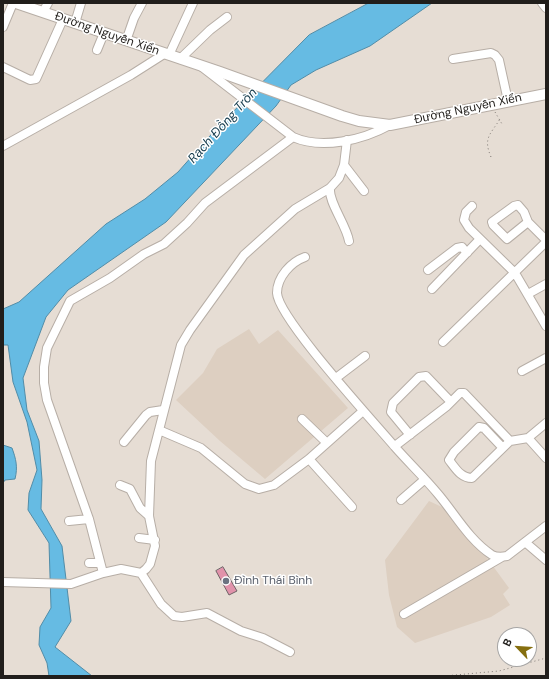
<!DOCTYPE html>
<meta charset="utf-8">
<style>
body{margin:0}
#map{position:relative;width:549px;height:679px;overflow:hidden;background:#e6ddd4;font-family:"DM Sans",sans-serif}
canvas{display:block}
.frame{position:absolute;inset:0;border:4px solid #211e1b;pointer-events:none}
.north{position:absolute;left:497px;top:627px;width:40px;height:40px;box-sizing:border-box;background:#fff;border:1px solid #a6a5a4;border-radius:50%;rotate:295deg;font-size:11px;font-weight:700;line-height:16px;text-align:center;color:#211e1b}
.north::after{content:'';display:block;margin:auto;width:14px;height:18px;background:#866f0f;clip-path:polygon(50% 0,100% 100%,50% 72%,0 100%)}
</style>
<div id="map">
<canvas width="549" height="679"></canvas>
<div class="frame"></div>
<div class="north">B</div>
</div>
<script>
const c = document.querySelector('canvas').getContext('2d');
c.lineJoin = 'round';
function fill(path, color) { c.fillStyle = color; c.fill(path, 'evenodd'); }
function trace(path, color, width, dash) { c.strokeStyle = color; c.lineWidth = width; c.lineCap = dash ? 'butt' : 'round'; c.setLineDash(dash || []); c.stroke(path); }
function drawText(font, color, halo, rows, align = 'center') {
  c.font = font + ' "DM Sans",sans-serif'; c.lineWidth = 3; c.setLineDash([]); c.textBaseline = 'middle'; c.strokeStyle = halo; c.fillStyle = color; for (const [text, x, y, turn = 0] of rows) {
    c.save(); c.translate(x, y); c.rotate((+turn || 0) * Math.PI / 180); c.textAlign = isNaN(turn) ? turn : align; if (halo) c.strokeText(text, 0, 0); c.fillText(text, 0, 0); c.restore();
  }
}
fill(new Path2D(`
 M249,329L259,344L278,330L348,408L265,479L220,441L176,400L203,373L217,349Z
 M429,501L444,508L468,532L509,588L503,594L510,605L491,617L415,643L397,627L389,595L385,560Z`), '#ddcfc1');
const water = new Path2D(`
 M369,3H432L370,46L316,70L291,85L276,106L166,222L68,290L46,317L23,378L27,410L39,441L42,480L41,509L62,546L71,621L55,647L92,676H49L47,663L39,645L40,627L51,608L49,543L28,510L29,493L37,470L27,422L13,382L8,345H3V309L19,302L106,224L145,199L178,172L217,128L309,35Z
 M3,445L12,448C16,459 18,467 15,479L5,480L3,483Z`);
fill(water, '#66bbe3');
trace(water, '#518ca7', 1);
const building = new Path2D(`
 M223,567L237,591L229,595L216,571Z`);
fill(building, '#e192aa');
trace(building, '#6e6266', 1);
const minor = new Path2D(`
 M542,3L546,8
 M43,12L48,3
 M75,23L81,3
 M3,27L13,3
 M126,41L134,18L142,3
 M97,50L104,33
 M169,55L193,3
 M180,59L210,30L227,17
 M453,59L491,53L495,55L499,60L508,101
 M3,67L30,80L36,79L63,19
 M202,67L293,137C322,150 363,140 390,125
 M3,146L131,75L164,54
 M344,165L364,191
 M330,188C328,202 346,224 349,241
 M472,206L466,212L464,220L469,228L515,273L546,326
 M528,222L507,239L493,225L492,222L514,206L518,205L524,212L528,222L546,240
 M305,257C291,262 277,277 277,293C278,318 374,422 395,447C409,463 424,477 438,494C455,514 469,540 492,555C496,557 502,557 507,556L546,526
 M428,270L457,248L462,247L467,253
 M432,289L480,239
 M528,294L546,284
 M443,342L546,242
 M522,371L546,358
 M336,378L365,356
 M451,402L460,393H464L510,441
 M302,419L327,443
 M159,430L201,448L245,484L259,489L274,485L309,459L363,411
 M528,438L546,458
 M124,442L146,415L150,412L163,410
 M395,446L447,406L451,402L426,376L419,377L393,403L391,412L410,435
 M502,447L484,428L479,427L454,452L449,460C456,469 461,478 472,478L510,441L528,438L546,423
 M309,459L352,507
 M120,485L130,489L140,508L149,516
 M401,500L424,480
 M69,521L89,519
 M139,538L155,540
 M525,542L546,560
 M89,563H100
 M103,573L89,519L47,400L44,383V367L47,348L70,301L110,278L144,254L164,244L187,223L205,203L293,137
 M141,573L161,604L174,616L182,617L207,613L241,631L263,638L290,652
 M3,582L71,584L103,573L121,569L141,573L146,569L150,564L155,546L149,516L151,461L181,345L190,330L244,255L295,209L330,188L339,178L344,165L347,140
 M404,614L502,557`);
const major = new Path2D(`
 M16,3L220,72L342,116L359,121L390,125L546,94`);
trace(minor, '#b7aea6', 10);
trace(major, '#b7aea6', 12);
trace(new Path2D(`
 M495,112L502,124
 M491,157C483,138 490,135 500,119
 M444,676L499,671L546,658`), '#7f7974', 1, [1, 3]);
trace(minor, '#fff', 8);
trace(major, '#fff', 10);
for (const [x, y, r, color] of [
 [226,581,4,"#6b7280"]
]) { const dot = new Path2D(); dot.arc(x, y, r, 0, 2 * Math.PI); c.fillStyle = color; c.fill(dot); trace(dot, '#fff', 1.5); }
drawText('12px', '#211e1b', '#fff', [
 ["Đường Nguyễn Xiển",107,34,19],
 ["Đường Nguyễn Xiển",468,109,-12]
]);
drawText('12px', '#5b616d', '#fff', [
 ["Đình Thái Bình",234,581]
], 'left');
drawText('italic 13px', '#133a4b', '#fff', [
 ["Rạch Đồng Tròn",223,126,-48]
]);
</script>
